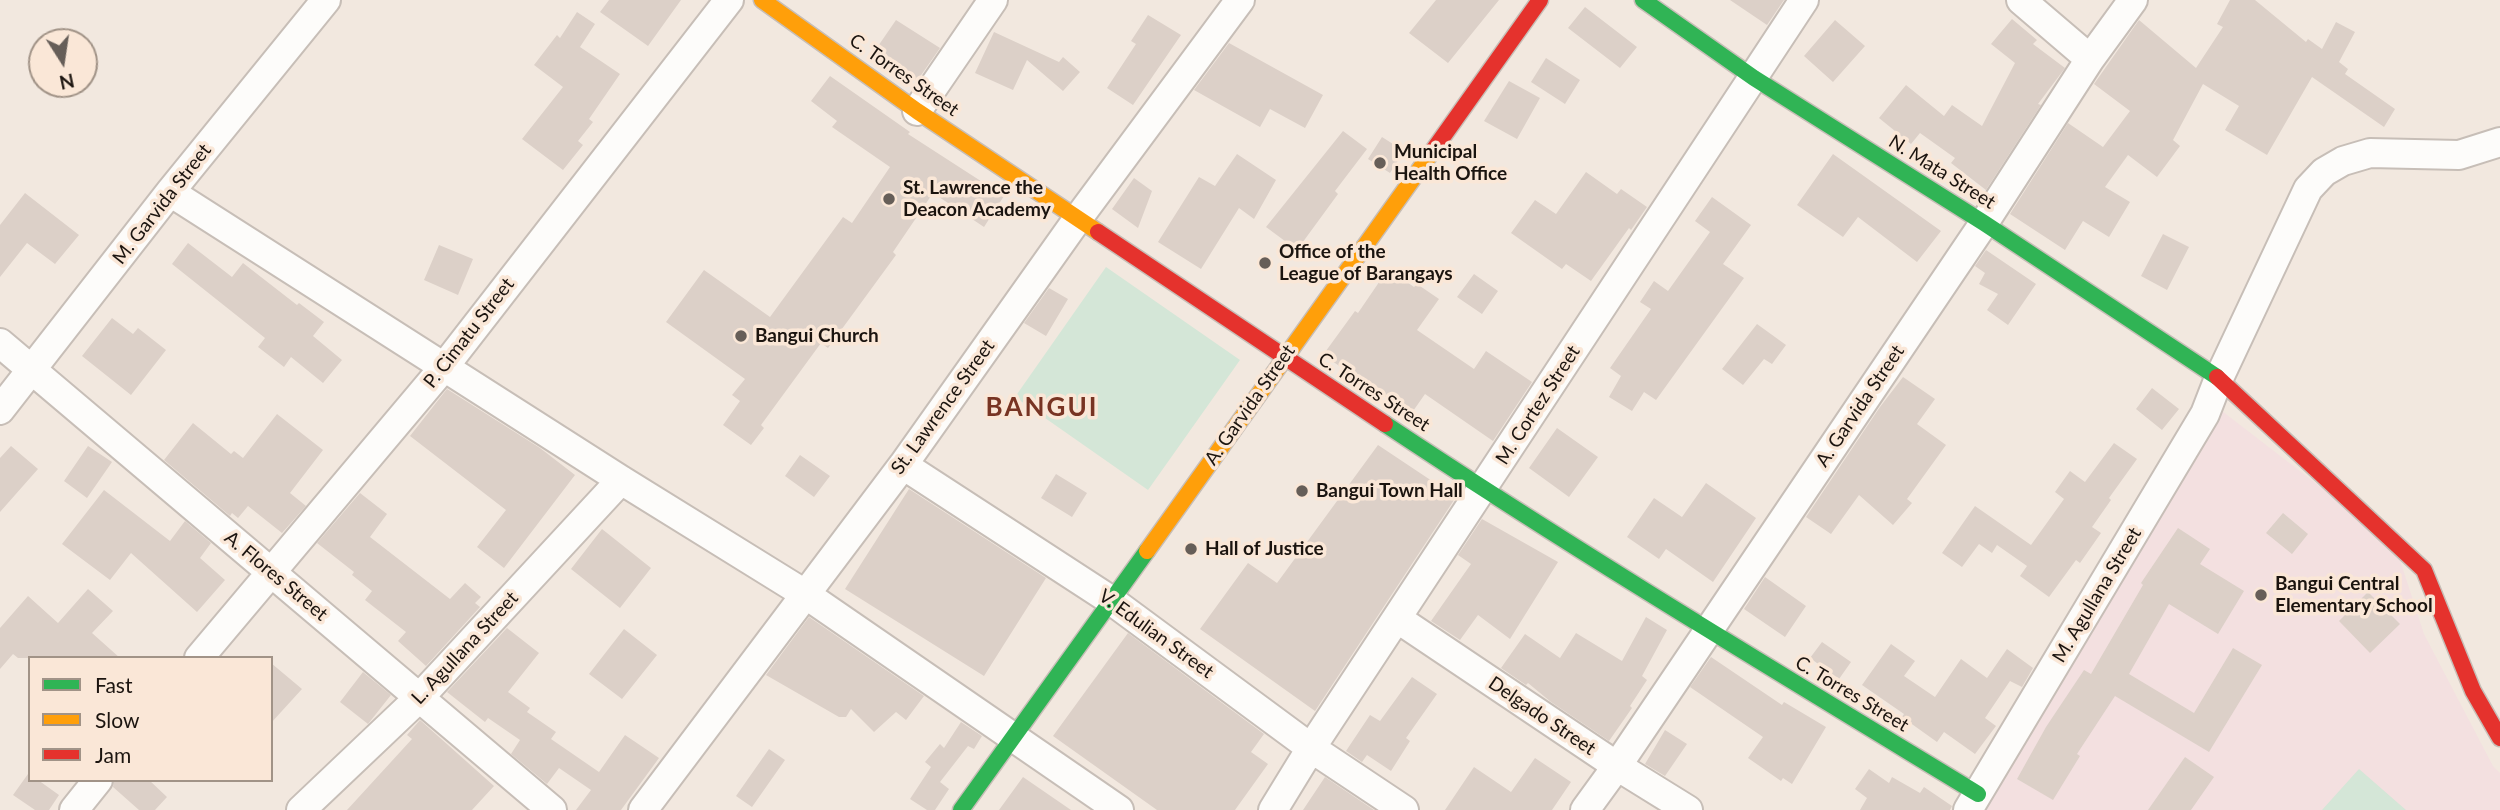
<!DOCTYPE html>
<style>
body{margin:0}
#map{position:relative;width:2500px;height:810px;overflow:hidden;background:#f2e8df;font-family:Lato,sans-serif}
canvas{display:block}
.legend{position:absolute;left:28px;top:656px;width:245px;height:126px;box-sizing:border-box;background:#fae7d7;border:2px solid #a19387;margin:0;padding:9px 12px;list-style:none;font-size:21px;color:#1b140f}
.legend li{display:flex;align-items:center;gap:14px;height:35px}
.legend b{width:35px;border:2px solid #a19387}
.north{position:absolute;left:28px;top:28px;width:70px;height:70px;box-sizing:border-box;background:#fae7d7;border:2px solid #a19387;border-radius:50%;rotate:168deg;font-size:19px;font-weight:700;line-height:28px;text-align:center;color:#1b140f}
.north::after{content:'';display:block;margin:auto;width:24px;height:32px;background:#665e58;clip-path:polygon(50% 0,100% 100%,50% 72%,0 100%)}
</style>
<div id="map">
<canvas width="2500" height="810"></canvas>
<ul class="legend">
<li><b style="height:9px;background:#30b455"></b>Fast</li>
<li><b style="height:9px;background:#ff9f0a"></b>Slow</li>
<li><b style="height:9px;background:#e5322d"></b>Jam</li>
</ul>
<div class="north">N</div>
</div>
<script>
const c = document.querySelector('canvas').getContext('2d');
c.lineJoin = 'round';
function fill(path, color) { c.fillStyle = color; c.fill(path, 'evenodd'); }
function trace(path, color, width, dash) { c.strokeStyle = color; c.lineWidth = width; c.lineCap = dash ? 'butt' : 'round'; c.setLineDash(dash || []); c.stroke(path); }
function drawText(font, color, halo, rows, align = 'center') {
  c.font = font + ' Lato,sans-serif'; c.lineWidth = 7; c.setLineDash([]); c.textBaseline = 'middle'; c.strokeStyle = halo; c.fillStyle = color; for (const [text, x, y, turn = 0] of rows) {
    c.save(); c.translate(x, y); c.rotate((+turn || 0) * Math.PI / 180); c.textAlign = isNaN(turn) ? turn : align; if (halo) c.strokeText(text, 0, 0); c.fillText(text, 0, 0); c.restore();
  }
}
fill(new Path2D(`
 M2222,411L2331,495L2399,557L2424,634L2493,766L2500,773V810H1979Z`), '#f3e0e0');
fill(new Path2D(`
 M1106,267L1240,360L1148,490L1015,397Z
 M2359,769L2406,810H2322Z`), '#d4e6d7');
fill(new Path2D(`
 M609,0H681L648,46L600,12Z
 M1436,0H1499L1448,63L1409,33Z
 M1730,0H1784L1767,25Z
 M2230,0H2255L2306,42L2308,39L2322,49L2336,22L2355,32L2339,62L2348,69L2345,74L2395,109L2384,127L2312,77L2267,155L2225,130L2239,106L2203,84L2173,140L2180,146L2157,177L2128,155L2105,187L2130,202L2109,237L2083,221L2065,250L2010,214L2068,123L2103,147L2130,111L2094,84L2139,20L2196,68L2223,27L2217,24Z
 M1585,7L1637,47L1620,68L1568,28Z
 M577,12L595,24L580,47L620,74L589,119L593,122L578,141L583,145L563,170L522,139L563,87L534,65L557,35L560,38Z
 M1148,15L1181,35L1133,105L1107,88L1136,44L1131,41Z
 M2012,19L2037,40L2033,44L2065,68L2038,104L2041,105L1986,190L1951,163L1955,158L1920,133L1911,144L1879,118L1906,85L1944,116L1952,105L1982,126L2015,63L1991,44Z
 M896,20L940,48L917,81L874,52Z
 M1835,20L1865,46L1833,82L1804,56Z
 M994,32L1059,62L1063,57L1080,72L1063,91L1027,60L1013,90L975,73Z
 M1229,43L1323,95L1305,128L1270,109L1260,127L1194,90Z
 M1546,58L1580,80L1565,104L1531,82Z
 M830,76L910,132L908,134L1004,196L984,227L933,193L893,252L896,255L828,348L821,343L761,425L764,428L751,445L723,425L740,401L732,395L745,379L666,322L704,270L770,317L843,217L852,223L890,167L832,127L837,121L811,101Z
 M1509,81L1540,98L1517,139L1484,121Z
 M1343,131L1367,149L1335,191L1338,194L1297,250L1266,227Z
 M1382,137L1404,151L1390,173L1368,159Z
 M1237,154L1276,180L1254,219L1239,208L1201,269L1158,242L1199,177L1215,186Z
 M1833,154L1941,231L1917,262L1858,217L1843,237L1797,205Z
 M1586,172L1617,194L1621,189L1647,207L1631,230L1629,228L1591,281L1566,264L1562,269L1511,233L1535,200L1556,214Z
 M1134,178L1152,191L1138,228L1112,209Z
 M25,193L79,235L55,264L27,243L0,277V225Z
 M1712,197L1751,225L1723,264L1744,278L1656,400L1644,392L1632,411L1609,397L1621,376L1610,368L1651,309L1640,302L1654,281L1668,291L1710,232L1695,221Z
 M2163,234L2189,247L2167,290L2141,276Z
 M188,243L232,277L243,263L297,305L299,303L324,322L313,336L342,360L323,383L291,357L284,367L258,347L265,338L172,264Z
 M439,245L473,259L458,295L424,280Z
 M1986,250L2036,284L2008,325L1987,310L1998,294L1979,284L1985,273L1975,266Z
 M1388,269L1414,287L1417,284L1439,299L1417,330L1474,369L1486,351L1532,382L1493,441L1425,394L1411,414L1323,355L1355,311L1358,313Z
 M1474,274L1498,291L1482,314L1457,297Z
 M1049,288L1068,299L1046,336L1024,323Z
 M112,318L133,334L138,328L166,350L131,395L82,356Z
 M1757,324L1786,345L1772,364L1764,359L1743,385L1722,369Z
 M1903,377L1935,399L1917,424L1946,445L1907,499L1912,503L1893,525L1859,495L1831,534L1806,517L1880,407Z
 M2152,388L2179,409L2162,430L2136,409Z
 M447,389L540,448L575,475L504,568L477,547L506,510L410,436Z
 M277,414L323,450L290,493L306,506L282,533L248,506L238,518L232,513L230,516L164,460L193,423L231,454L234,451L243,458Z
 M1557,428L1598,457L1569,497L1529,468Z
 M2114,443L2137,459L2109,498L2111,500L2092,527L2101,533L2080,563L2076,560L2049,597L2020,576L2027,566L1997,545L1992,553L1979,544L1962,567L1942,553L1975,506L2031,545L2064,499L2055,492L2070,471L2085,482Z
 M1378,445L1456,497L1315,711L1200,629L1248,563L1277,583Z
 M11,446L38,469L0,512V458Z
 M88,446L112,462L87,498L64,481Z
 M800,455L830,476L814,497L785,476Z
 M1056,474L1087,493L1072,517L1041,498Z
 M1706,483L1756,518L1713,582L1666,549L1659,559L1627,537L1654,498L1682,517Z
 M909,489L1046,578L984,676L845,589Z
 M104,490L170,541L185,521L211,543L200,558L225,580L197,612L131,553L110,580L62,544Z
 M360,493L387,514L370,537L450,599L465,583L481,597L475,603L480,607L426,666L398,641L406,632L365,600L372,591L352,575L354,572L317,543Z
 M2283,513L2308,534L2292,554L2266,533Z
 M1482,519L1558,562L1510,639L1478,615L1460,640L1431,621L1471,564L1458,555Z
 M2178,528L2210,549L2200,564L2244,591L2218,634L2169,604L2129,674L2194,713L2233,648L2262,665L2209,752L2115,696L2077,754L2080,756L2053,800L2017,779L2046,727L2084,670L2091,674L2143,585L2141,583Z
 M602,529L651,568L620,608L571,569Z
 M1765,577L1806,606L1785,637L1744,609Z
 M88,589L113,611L92,633L120,658H18L13,654L0,669V628L28,596L58,623Z
 M2368,592L2400,624L2370,653L2339,621Z
 M809,617L924,696L906,720L896,712L874,732L851,709L846,717H839L766,675Z
 M1646,617L1667,630L1642,676L1647,680L1630,706L1632,708L1609,741L1551,702L1528,683L1526,685L1501,668L1525,634L1560,658L1576,633L1622,661Z
 M507,628L539,653L508,692L530,708L527,712L556,732L551,739L599,772L625,735L659,758L621,810H576L591,790L559,768L547,784L511,754L520,740L488,718L485,722L447,692Z
 M624,629L657,655L622,699L589,674Z
 M1128,633L1264,734L1251,752L1268,764L1235,810H1157L1053,736Z
 M1822,642L1851,662L1839,679L1810,658Z
 M1891,644L1915,661L1904,676L1935,697L1961,659L1987,678L2007,649L2033,668L2022,687L2010,681L1985,718L1996,726L1975,754L1944,732L1937,742L1902,717L1904,714L1862,685Z
 M1711,657L1782,705L1784,702L1826,727L1792,784L1783,778L1781,781L1748,758L1763,737L1690,687Z
 M271,663L302,689L271,723Z
 M363,672L391,695L368,724L340,702Z
 M1412,677L1437,694L1406,738L1410,741L1391,771L1367,755L1362,762L1346,751L1370,715L1380,721Z
 M420,720L494,786L472,810H347L412,739L407,735Z
 M961,722L982,736L974,749L968,746L940,782L949,789L935,810H927L910,799L931,767L925,762L940,744L944,748Z
 M1665,730L1687,744L1665,776L1645,764Z
 M769,749L785,760L752,807L736,796Z
 M2185,757L2214,777L2191,810H2148Z
 M1535,758L1571,782L1552,810H1445L1474,767L1511,792Z
 M1869,769L1889,783L1892,777L1920,793L1924,787L1952,806L1950,810H1860L1867,798L1855,789Z
 M28,774L30,780H38L59,795L49,810H35L13,795Z
 M1023,777L1071,810H999Z
 M1325,777L1374,810H1303Z
 M114,780H149L167,797L155,810H139L113,787Z`), '#dcd0c8');
const street = new Path2D(`
 M2021,0L2090,59
 M917,111L993,0
 M170,192L621,480L805,594L1119,810
 M0,343L552,810
 M0,410L170,192L326,0
 M903,465L1112,601L1311,748L1404,810
 M1398,619L1617,766L1688,810
 M199,658L444,367L729,0
 M74,810L98,780
 M301,810L419,698L621,480
 M643,810L903,465L1079,217L1240,0
 M1273,810L1311,748L1804,0
 M1585,810L1617,766L1984,223L2090,59L2133,0
 M1968,810L2205,414L2219,378L2308,189L2324,172L2343,161L2370,153L2459,155L2500,142`);
const fast = new Path2D(`
 M1643,0L1754,78L1984,223L2217,377
 M1385,424C1579,553 1779,673 1978,794
 M961,810L1147,551`);
const slow = new Path2D(`
 M762,0L917,111L1098,232
 M1147,551L1432,152`);
const jam = new Path2D(`
 M1432,152L1540,0
 M1098,232L1385,424
 M2217,377L2424,570L2473,691L2500,738`);
trace(street, '#c7beb7', 32);
trace(fast, '#c7beb7', 19);
trace(slow, '#c7beb7', 19);
trace(jam, '#c7beb7', 19);
trace(street, '#fdfcfa', 28);
trace(fast, '#30b455', 16);
trace(slow, '#ff9f0a', 16);
trace(jam, '#e5322d', 16);
for (const [x, y, r, color] of [
 [1380,163,7,"#665e58"],
 [889,199,7,"#665e58"],
 [1265,263,7,"#665e58"],
 [741,336,7,"#665e58"],
 [1302,491,7,"#665e58"],
 [1191,549,7,"#665e58"],
 [2261,595,7,"#665e58"]
]) { const dot = new Path2D(); dot.arc(x, y, r, 0, 2 * Math.PI); c.fillStyle = color; c.fill(dot); trace(dot, '#fae7d7', 2.5); }
drawText('19px', '#1b140f', '#fae7d7', [
 ["C. Torres Street",904,75,35],
 ["N. Mata Street",1942,172,32],
 ["M. Garvida Street",162,204,-52],
 ["P. Cimatu Street",469,333,-52],
 ["C. Torres Street",1374,392,33],
 ["A. Garvida Street",1250,405,-55],
 ["M. Cortez Street",1538,405,-57],
 ["A. Garvida Street",1860,406,-56],
 ["St. Lawrence Street",943,407,-54],
 ["A. Flores Street",276,576,40],
 ["M. Agullana Street",2097,595,-59],
 ["V. Edulian Street",1156,634,36],
 ["L. Agullana Street",465,648,-47],
 ["C. Torres Street",1852,694,31],
 ["Delgado Street",1542,716,34]
]);
drawText('bold 19px', '#1b140f', '#fae7d7', [
 ["Municipal",1394,152],
 ["Health Office",1394,174],
 ["St. Lawrence the",903,188],
 ["Deacon Academy",903,210],
 ["Office of the",1279,252],
 ["League of Barangays",1279,274],
 ["Bangui Church",755,336],
 ["Bangui Town Hall",1316,491],
 ["Hall of Justice",1205,549],
 ["Bangui Central",2275,584],
 ["Elementary School",2275,606]
], 'left');
c.letterSpacing = '2px';
drawText('bold 26px', '#783423', '#fae7d7', [
 ["BANGUI",1042,408]
]);
c.letterSpacing = '0px';
</script>
